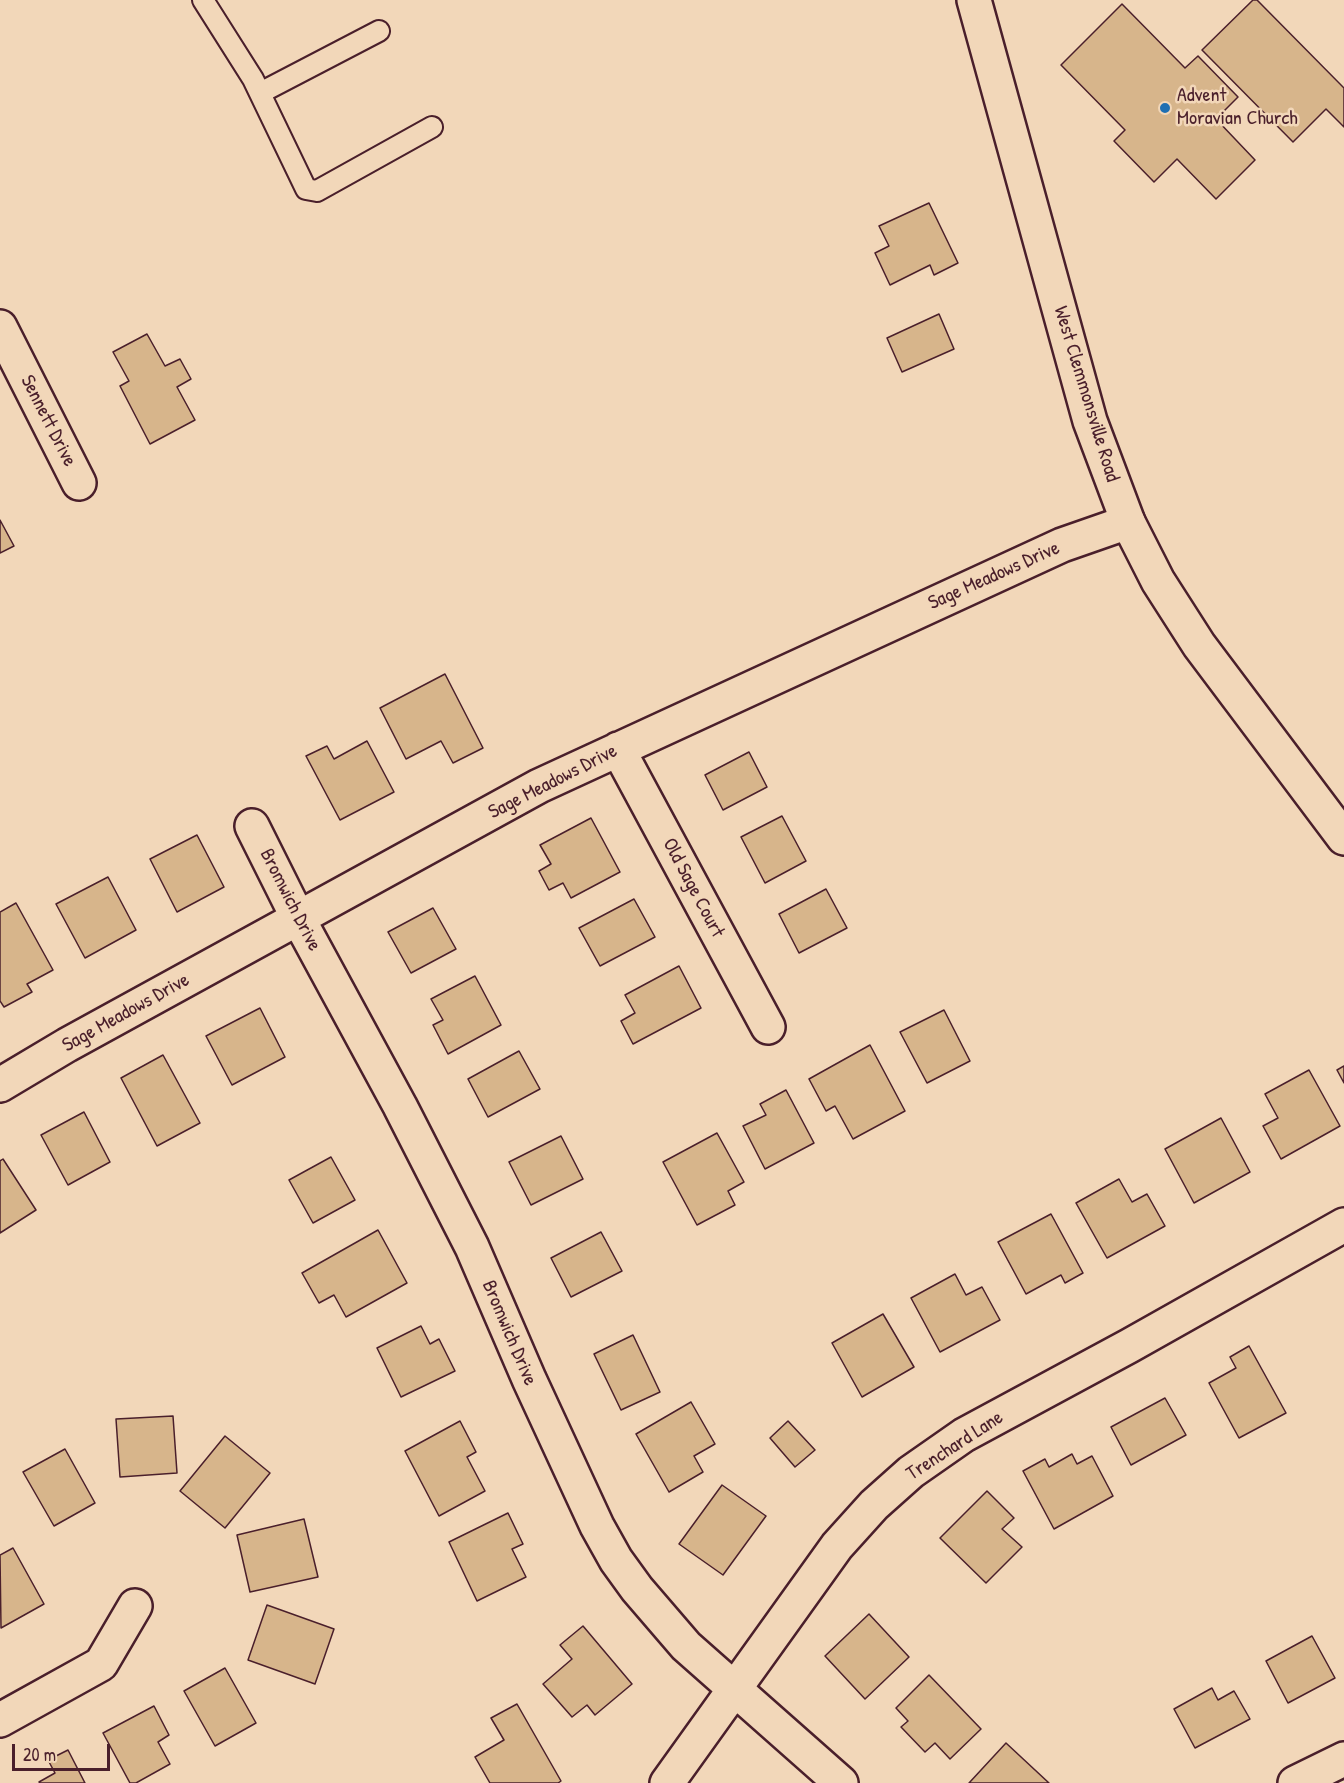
<!DOCTYPE html>
<style>
body{margin:0}
#map{position:relative;width:1344px;height:1783px;overflow:hidden;background:#f2d7b9;font-family:"Patrick Hand",sans-serif}
canvas{display:block}
.scale{position:absolute;left:12px;top:1744px;width:98px;height:27px;box-sizing:border-box;border:3px solid #4a1f2b;border-top:0;padding-left:8px;font-size:18px;line-height:21px;white-space:nowrap;color:#4a1f2b;-webkit-text-stroke:4px #f2d7b9;paint-order:stroke}
</style>
<div id="map">
<canvas width="1344" height="1783"></canvas>
<div class="scale">20 m</div>
</div>
<script>
const c = document.querySelector('canvas').getContext('2d');
c.lineJoin = 'round';
function fill(path, color) { c.fillStyle = color; c.fill(path, 'evenodd'); }
function trace(path, color, width, dash) { c.strokeStyle = color; c.lineWidth = width; c.lineCap = dash ? 'butt' : 'round'; c.setLineDash(dash || []); c.stroke(path); }
function drawText(font, color, halo, rows, align = 'center') {
  c.font = font + ' "Patrick Hand",sans-serif'; c.lineWidth = 5; c.setLineDash([]); c.textBaseline = 'middle'; c.strokeStyle = halo; c.fillStyle = color; for (const [text, x, y, turn = 0] of rows) {
    c.save(); c.translate(x, y); c.rotate((+turn || 0) * Math.PI / 180); c.textAlign = isNaN(turn) ? turn : align; if (halo) c.strokeText(text, 0, 0); c.fillText(text, 0, 0); c.restore();
  }
}
const building = new Path2D(`
 M1253,0H1257L1344,88V127L1326,109L1293,142L1202,50Z
 M1122,4L1185,68L1198,56L1238,97L1216,119L1255,160L1216,199L1177,159L1154,182L1114,141L1125,130L1061,65Z
 M929,203L958,263L934,275L930,265L890,285L875,253L889,246L879,226Z
 M939,314L954,349L902,372L887,338Z
 M147,334L165,366L180,359L191,379L177,387L195,420L150,444L120,386L129,381L113,352Z
 M0,520L14,546L0,553Z
 M445,674L483,748L453,763L441,741L406,759L380,708Z
 M367,741L394,792L340,820L306,756L327,746L334,759Z
 M749,752L767,787L723,810L705,775Z
 M782,816L806,861L765,883L741,837Z
 M591,818L620,872L571,898L563,883L549,890L539,871L551,864L540,845Z
 M197,835L224,887L177,912L150,859Z
 M108,877L136,930L85,958L56,904Z
 M826,889L847,928L799,953L779,914Z
 M634,899L655,937L600,966L579,928Z
 M16,903L53,970L27,984L32,992L4,1007L0,1001V912Z
 M433,908L456,949L411,973L388,932Z
 M679,966L701,1008L633,1044L621,1021L635,1013L625,995Z
 M475,976L501,1025L448,1054L433,1025L443,1020L431,999Z
 M260,1008L285,1057L232,1085L206,1036Z
 M944,1010L970,1061L927,1083L900,1032Z
 M870,1045L905,1111L853,1139L835,1106L826,1111L809,1079Z
 M519,1051L540,1089L488,1117L468,1079Z
 M163,1055L200,1123L157,1146L121,1078Z
 M1344,1066V1083L1337,1070Z
 M1309,1070L1340,1126L1281,1159L1263,1126L1278,1118L1265,1094Z
 M786,1090L814,1143L765,1169L743,1126L766,1115L760,1104Z
 M84,1112L110,1162L68,1185L41,1135Z
 M1221,1118L1250,1172L1194,1203L1165,1149Z
 M717,1133L744,1182L728,1191L735,1205L697,1225L663,1162Z
 M561,1136L583,1179L531,1205L509,1162Z
 M331,1157L355,1200L313,1223L289,1180Z
 M3,1159L36,1210L0,1233V1161Z
 M1119,1179L1132,1202L1147,1194L1165,1226L1107,1258L1076,1203Z
 M1051,1214L1083,1273L1065,1283L1061,1275L1026,1294L998,1242Z
 M378,1230L407,1283L346,1317L334,1295L319,1303L302,1273Z
 M601,1232L622,1271L571,1297L551,1258Z
 M955,1274L966,1295L982,1287L1000,1320L940,1352L911,1298Z
 M883,1314L914,1367L862,1397L832,1343Z
 M421,1326L430,1344L439,1339L455,1371L401,1397L377,1348Z
 M633,1335L660,1392L621,1410L594,1354Z
 M1249,1346L1286,1413L1239,1438L1209,1383L1236,1368L1230,1357Z
 M1165,1398L1186,1435L1131,1465L1111,1427Z
 M691,1402L715,1444L694,1456L703,1472L669,1492L636,1434Z
 M173,1416L177,1473L120,1477L116,1419Z
 M460,1421L476,1452L467,1457L485,1491L439,1516L405,1451Z
 M788,1421L815,1450L795,1467L770,1438Z
 M225,1436L270,1473L225,1528L180,1491Z
 M65,1449L95,1503L54,1526L23,1472Z
 M1072,1454L1077,1464L1092,1456L1113,1496L1054,1529L1023,1471L1045,1459L1049,1467Z
 M722,1485L766,1516L723,1575L679,1544Z
 M987,1491L1014,1518L1002,1529L1022,1547L986,1583L940,1538Z
 M508,1513L523,1544L512,1549L526,1577L477,1601L449,1542Z
 M304,1519L318,1577L250,1592L237,1535Z
 M13,1548L44,1604L1,1628L0,1555Z
 M267,1605L334,1629L315,1684L248,1660Z
 M869,1614L909,1657L865,1699L825,1656Z
 M583,1626L632,1684L595,1715L587,1705L572,1717L543,1684L572,1659L560,1645Z
 M1312,1636L1335,1678L1288,1703L1266,1661Z
 M225,1668L256,1723L215,1746L184,1691Z
 M929,1675L981,1729L950,1759L935,1743L925,1752L901,1727L908,1721L896,1708Z
 M1212,1688L1218,1700L1234,1691L1250,1719L1195,1748L1174,1709Z
 M517,1704L561,1781L558,1783H490L475,1757L504,1740L491,1718Z
 M154,1706L169,1735L158,1742L170,1764L136,1783H130L103,1733Z
 M1006,1743L1049,1783H969Z
 M68,1750L85,1783H40L39,1782L55,1773L48,1760Z`);
fill(building, '#d7b58b');
trace(building, '#4a1f2b', 1.5);
const service = new Path2D(`
 M203,0L253,79L306,189L317,191L432,127
 M260,93L379,31`);
const minor = new Path2D(`
 M0,327L79,483
 M618,749L768,1027
 M252,826L298,918L400,1106L472,1247L529,1379L597,1526L616,1560L637,1589L686,1646L841,1783
 M0,1085L67,1045L539,786L1062,545L1128,522
 M0,1720L101,1664L135,1606
 M667,1783L837,1546L874,1505L911,1472L964,1435L1129,1346L1344,1225
 M1295,1783L1344,1759`);
const secondary = new Path2D(`
 M974,0L1090,421L1128,522L1158,581L1199,645L1344,838`);
trace(service, '#4a1f2b', 24);
trace(minor, '#4a1f2b', 38);
trace(secondary, '#4a1f2b', 38);
trace(service, '#f2d7b9', 20);
trace(minor, '#f2d7b9', 33);
trace(secondary, '#f2d7b9', 33);
for (const [x, y, r, color] of [
 [1165,108,6,"#1f6fb2"]
]) { const dot = new Path2D(); dot.arc(x, y, r, 0, 2 * Math.PI); c.fillStyle = color; c.fill(dot); trace(dot, '#f2d7b9', 2); }
drawText('20px', '#4a1f2b', '#f2d7b9', [
 ["Advent",1177,96],
 ["Moravian Church",1177,119]
], 'left');
drawText('20px', '#4a1f2b', '#f2d7b9', [
 ["West Clemmonsville Road",1086,394,73],
 ["Sennett Drive",48,421,63],
 ["Sage Meadows Drive",994,576,-24],
 ["Sage Meadows Drive",553,782,-27],
 ["Old Sage Court",693,888,62],
 ["Bromwich Drive",290,900,63],
 ["Sage Meadows Drive",126,1013,-29],
 ["Bromwich Drive",509,1333,67],
 ["Trenchard Lane",955,1446,-33]
]);
</script>
